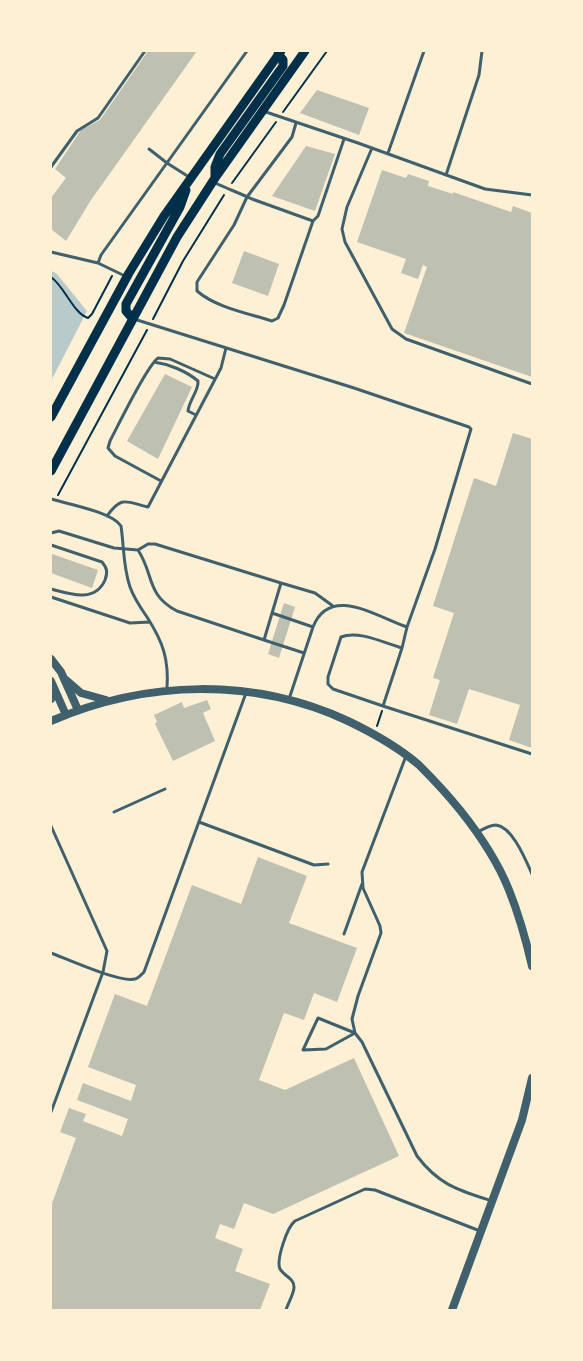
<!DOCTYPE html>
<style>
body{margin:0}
#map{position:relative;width:583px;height:1361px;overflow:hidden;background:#fdf0d5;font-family:Bitter,serif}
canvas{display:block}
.frame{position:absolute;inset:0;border:52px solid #fdf0d5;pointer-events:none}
</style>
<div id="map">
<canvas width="583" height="1361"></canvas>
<div class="frame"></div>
</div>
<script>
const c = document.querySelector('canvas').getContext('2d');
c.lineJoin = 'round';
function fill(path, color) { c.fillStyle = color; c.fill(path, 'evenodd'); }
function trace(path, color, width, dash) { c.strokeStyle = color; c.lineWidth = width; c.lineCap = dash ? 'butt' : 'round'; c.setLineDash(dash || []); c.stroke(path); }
fill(new Path2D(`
 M51,271L56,273L87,311L51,381Z`), '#b9caca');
fill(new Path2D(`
 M148,51H197L91,200L66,241L51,229V198L66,178L55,169L81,130L100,120Z
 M317,90L369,108L359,135L300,113Z
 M306,146L335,154L315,211L272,196Z
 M382,170L406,178L408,174L429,181L428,186L453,194V192L511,212L513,206L532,213V377L404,333L427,267L423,265L418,279L401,273L406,259L357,242Z
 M244,251L279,264L268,296L232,283Z
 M165,374L192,387L158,459L127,441Z
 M513,433L532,439V748L509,740L520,705L469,689L457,724L429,715L440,680L433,678L454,613L433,606L474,478L496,486Z
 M52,554L98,570L92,588L51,573Z
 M284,603L295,607L279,658L268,654Z
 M207,700L211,709L203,713L215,741L173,761L155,724L157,722L154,715L182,702L184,708Z
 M258,857L307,876L289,923L357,948L337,1002L314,993L304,1020L284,1013L259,1080L285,1090L354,1058L399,1156L273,1214L244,1203L234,1229L220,1224L215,1238L243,1249L235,1271L270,1284L260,1310H51V1206L76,1138L60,1132L69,1108L86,1114L83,1121L122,1136L128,1119L77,1100L83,1083L131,1101L136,1085L88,1067L115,994L147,1006L192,885L241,904Z`), '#bec0b2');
trace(new Path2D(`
 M283,112L327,51
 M232,183L276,122
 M51,277C65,287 73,313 88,318L92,314L112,276
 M153,319L183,261L224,195
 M58,495L147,330
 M377,726L382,711`), '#003049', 2);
trace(new Path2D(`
 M263,111L358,143L485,189L532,195
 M372,148L347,207L342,229L345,242L392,329L406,339L532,384
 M149,149L167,163L189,177
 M388,153L424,51
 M51,167L77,131L98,118L145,51
 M446,175L479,75L482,51
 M213,182C226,188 239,193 252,199L313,221L284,305L278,318L272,321C247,313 217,308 197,291V282L234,225L247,197L292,137L296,123
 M313,221L318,216L344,139
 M51,252L98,263
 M125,276L98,263L101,255L247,51
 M134,319L354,388L469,427L471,429L435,549L407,627C377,617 330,584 313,627L289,699
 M154,362C169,364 186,371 198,381C199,391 189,400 188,411L196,415
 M161,481L115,456L108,448L110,441C119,424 146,367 158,358L170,359L215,379
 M51,499C68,504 112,512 121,526C124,546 123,567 130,587C134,598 140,607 147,617C163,642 169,659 167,689
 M107,516C122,495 126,502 148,507L221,368L226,348
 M51,533L59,531L114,548L138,550C154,574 146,595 177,611L264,640L281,583L315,593L333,606
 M51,545L102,562C107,568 108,572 105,580C95,603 70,594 51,589
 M138,550L148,544H155L281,583
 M51,597L130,623L150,622
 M272,613L313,627
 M264,640L304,653
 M402,648C384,643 359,630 341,637L328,677V684L333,689L383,706L402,648L407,627
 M383,706L532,754
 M406,756L362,872L363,888L380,926L381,933L358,996L352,1019L355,1033L362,1042L417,1156C439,1185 458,1190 492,1201
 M114,812L165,789
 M199,822L314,865L328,864
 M51,826L107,951L103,972L51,1112
 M478,832C483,829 490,825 496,825C513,827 526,861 532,874
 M344,934L362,884
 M51,953C67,959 120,983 135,979C139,978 141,975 144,972L246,693
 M318,1018L355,1033L326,1049L303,1050Z
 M286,1310C288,1303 294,1294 294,1287C294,1278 284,1276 280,1269C276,1260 287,1227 295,1221L365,1189L375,1190L480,1231`), '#3f606c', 3);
trace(new Path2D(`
 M51,659L61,672L78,710
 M66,680L81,693L106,700
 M51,681L66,715
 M51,695V699
 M51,721C147,680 253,677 348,721C373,733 398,747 419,765C433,779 447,794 460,810C480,835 497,860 509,890C519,915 526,940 532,966
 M452,1310L522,1120L532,1078`), '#3f606c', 8);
trace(new Path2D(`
 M215,177V167L220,154L283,66V60L278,54
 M133,319L126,311V304L180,207L186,190
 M51,417L129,273L164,216L281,51
 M51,471L177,237L215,178L305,51`), '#003049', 9);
</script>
